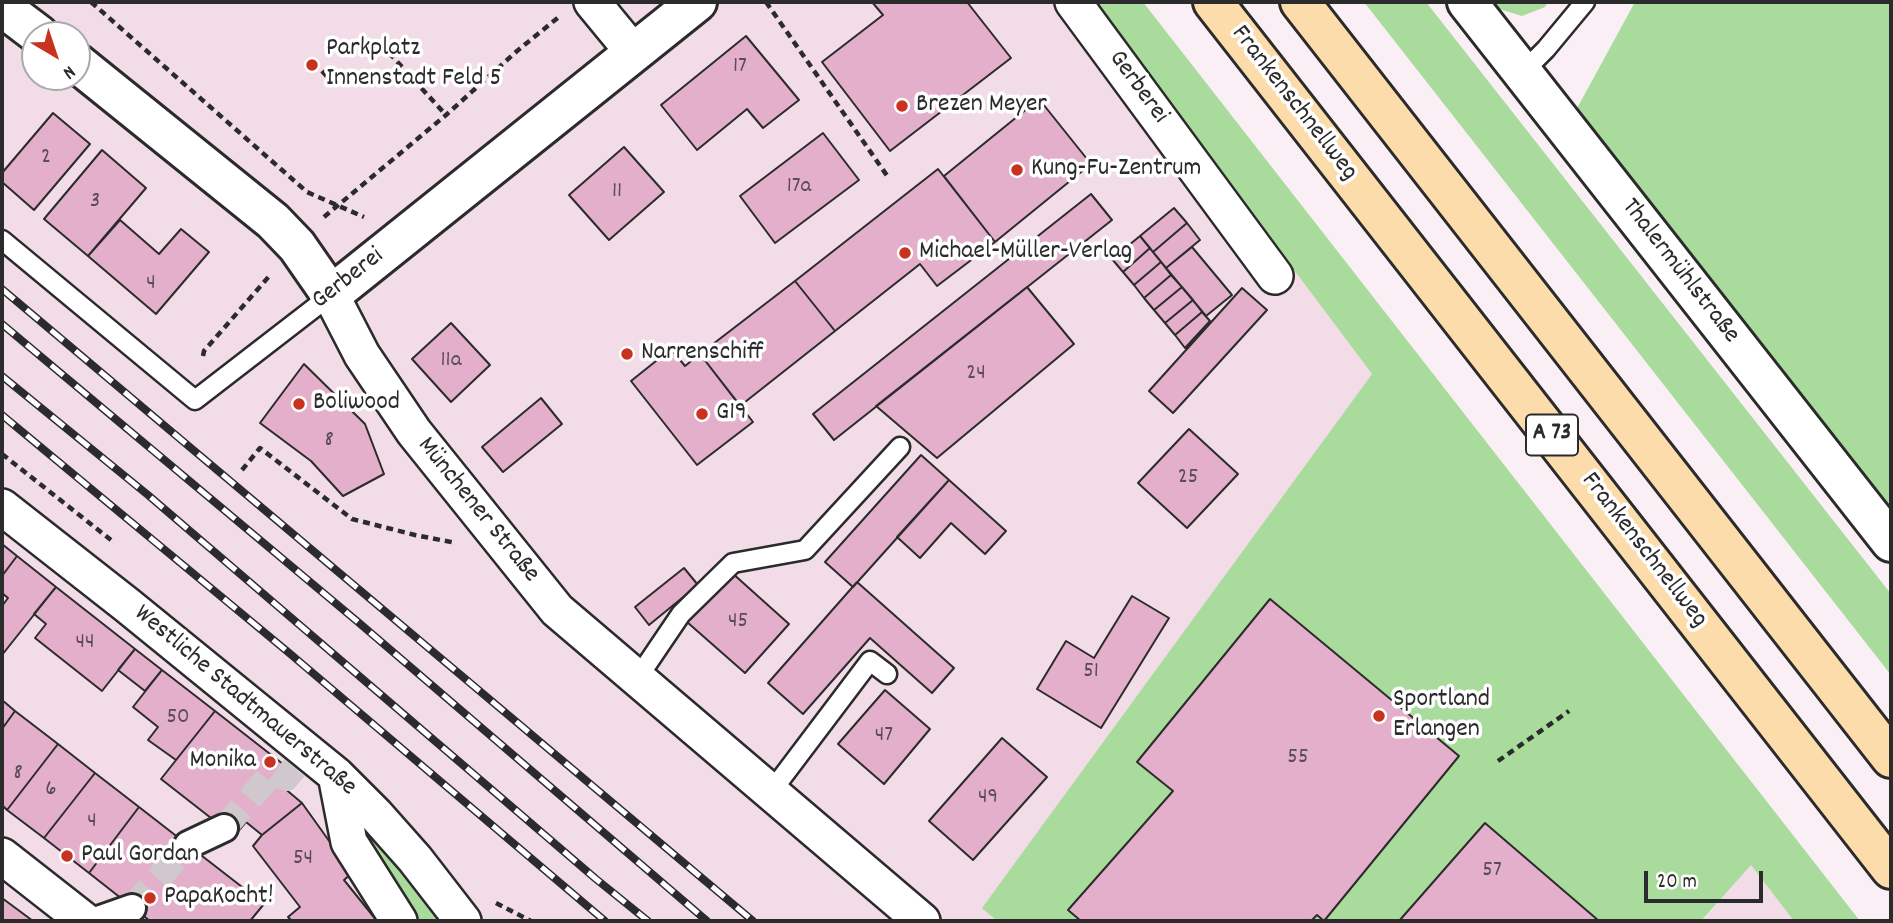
<!DOCTYPE html>
<meta charset="utf-8">
<style>
body{margin:0}
#map{position:relative;width:1893px;height:923px;overflow:hidden;background:#f9eff4;font-family:Dekko,sans-serif}
canvas{display:block}
.frame{position:absolute;inset:0;border:4px solid #2b2b2b;pointer-events:none}
.north{position:absolute;left:21px;top:21px;width:70px;height:70px;box-sizing:border-box;background:#fff;border:2px solid #aaa;border-radius:50%;rotate:141deg;font-size:19px;font-weight:700;line-height:28px;text-align:center;color:#2b2b2b}
.north::after{content:'';display:block;margin:auto;width:24px;height:32px;background:#c8321e;clip-path:polygon(50% 0,100% 100%,50% 72%,0 100%)}
.scale{position:absolute;left:1644px;top:871px;width:119px;height:32px;box-sizing:border-box;border:4px solid #2b2b2b;border-top:0;padding-left:9px;font-size:21px;line-height:24px;white-space:nowrap;color:#2b2b2b;-webkit-text-stroke:5px #fff;paint-order:stroke}
</style>
<div id="map">
<canvas width="1893" height="923"></canvas>
<div class="frame"></div>
<div class="north">N</div>
<div class="scale">20 m</div>
</div>
<script>
const c = document.querySelector('canvas').getContext('2d');
c.lineJoin = 'round';
function fill(path, color) { c.fillStyle = color; c.fill(path, 'evenodd'); }
function trace(path, color, width, dash) { c.strokeStyle = color; c.lineWidth = width; c.lineCap = dash ? 'butt' : 'round'; c.setLineDash(dash || []); c.stroke(path); }
function drawText(font, color, halo, rows, align = 'center') {
  c.font = font + ' Dekko,sans-serif'; c.lineWidth = 7; c.setLineDash([]); c.textBaseline = 'middle'; c.strokeStyle = halo; c.fillStyle = color; for (const [text, x, y, turn = 0] of rows) {
    c.save(); c.translate(x, y); c.rotate((+turn || 0) * Math.PI / 180); c.textAlign = isNaN(turn) ? turn : align; if (halo) c.strokeText(text, 0, 0); c.fillText(text, 0, 0); c.restore();
  }
}
fill(new Path2D(`
 M2,2H1093L1372,374L983,908L997,921H2ZM35,35H77V77H35Z
 M1751,864L1794,921H1702Z`), '#f2dce7');
fill(new Path2D(`
 M1093,2H1143L1860,921H1794L1751,865L1701,921H997L982,908L1372,374Z
 M1364,2H1426L1891,594V675Z
 M1489,2H1548L1545,7L1522,16L1493,7Z
 M1635,2H1891V513L1575,112Z
 M369,831L420,892L440,921H416L371,851Z`), '#a9db9c');
const building = new Path2D(`
 M872,2H967L1011,58L890,151L822,62L883,15Z
 M746,36L799,100L763,128L747,109L697,150L661,105Z
 M1039,99L1091,164L995,242L944,176Z
 M53,113L90,144L34,210L2,182V173Z
 M823,133L859,180L775,243L740,196Z
 M624,147L664,192L609,240L569,195Z
 M102,150L146,188L88,256L44,219Z
 M938,169L995,242L937,286L920,264L835,331L795,281Z
 M1091,194L1112,220L834,440L813,414Z
 M1174,208L1187,223L1153,252L1140,236Z
 M120,220L159,254L181,229L209,252L156,314L88,256Z
 M1187,223L1200,240L1166,268L1153,252Z
 M1140,236L1150,248L1123,272L1112,259Z
 M1192,247L1232,295L1206,316L1166,268Z
 M1150,248L1161,262L1134,285L1123,272Z
 M1161,262L1171,275L1144,298L1134,285Z
 M1171,275L1182,287L1154,310L1144,298Z
 M795,281L835,331L740,406L700,354Z
 M1027,287L1074,344L937,458L876,406Z
 M1182,287L1193,300L1165,323L1154,310Z
 M1242,288L1267,310L1173,413L1149,391Z
 M1193,300L1202,312L1175,335L1165,323Z
 M1202,312L1210,321L1185,348L1175,335Z
 M451,323L490,365L451,402L412,359Z
 M671,349L685,366L700,354L753,422L697,465L631,381Z
 M304,364L365,424L384,474L343,496L311,461L260,423Z
 M541,398L562,424L503,472L482,447Z
 M1189,429L1238,474L1187,528L1138,483Z
 M921,455L949,480L853,587L825,562Z
 M949,480L1006,531L985,554L951,523L920,558L897,537Z
 M2,544L17,556L2,576Z
 M17,556L56,587L2,655V606L8,598L2,593V576Z
 M684,568L698,585L649,625L635,607Z
 M731,572L789,624L745,673L687,622Z
 M857,582L954,668L932,693L870,638L803,714L768,683Z
 M56,587L135,649L102,691L35,638L46,624L34,614Z
 M1132,596L1169,618L1101,728L1037,689L1066,641L1094,658Z
 M1270,599L1459,756L1324,921L1317,915L1311,921H1081L1068,910L1173,791L1137,762Z
 M135,649L162,670L145,691L118,670Z
 M162,670L215,711L176,760L148,740L158,727L133,707Z
 M885,690L930,729L884,784L838,744Z
 M2,700L15,711L2,729Z
 M15,711L58,744L7,810L2,805V729Z
 M215,711L288,768L277,782L302,803L262,835L246,822L234,836L161,779Z
 M1002,738L1047,777L973,860L929,821Z
 M58,744L95,773L44,838L7,810Z
 M95,773L139,807L89,873L44,838Z
 M302,803L352,873L344,880L377,921H292L288,917L300,907L253,846L262,835Z
 M139,807L264,904L250,921H150L89,873Z
 M1485,823L1599,921H1399Z
 M2,898L33,921H2Z`);
fill(building, '#e3afca');
trace(building, '#2b2b2b', 2);
trace(new Path2D(`
 M224,828L275,770L286,778L308,752
 M132,908L188,845`), '#d0c8cc', 26, [26, 13]);
const service = new Path2D(`
 M1523,72L1546,49L1585,2
 M2,240L195,400L331,295
 M637,679L681,614L733,563L805,550L900,447
 M771,792L870,661L887,674`);
const pedestrian = new Path2D(`
 M188,845L224,828
 M95,921L132,908`);
const minor = new Path2D(`
 M592,2L634,53
 M1073,2L1275,276
 M331,295L362,355L414,432L557,610L922,921
 M2,507L127,605L336,775L376,815L415,859L463,921
 M336,775L349,842L399,921
 M2,856L85,921`);
const secondary = new Path2D(`
 M1467,2L1891,542
 M2,7L39,35
 M77,63L273,221L297,246L331,295L697,2`);
const motorway = new Path2D(`
 M1213,2L1891,869
 M1300,2L1891,758`);
trace(service, '#2b2b2b', 23);
trace(pedestrian, '#2b2b2b', 32);
trace(minor, '#2b2b2b', 40);
trace(secondary, '#2b2b2b', 44);
trace(motorway, '#2b2b2b', 44);
trace(new Path2D(`
 M91,2L307,192L364,217
 M766,2L888,177
 M381,44L446,115
 M322,71L335,85
 M324,217L446,115L517,51L560,16
 M203,356L204,351L271,274
 M2,454L111,540
 M242,470L260,448L352,519L415,535L456,543
 M1498,761L1569,711
 M496,903L531,921`), '#2b2b2b', 4.5, [7, 5]);
trace(service, '#fff', 18);
trace(pedestrian, '#fff', 26);
trace(minor, '#fff', 35);
trace(secondary, '#fff', 38);
trace(motorway, '#fddcac', 38);
const rail = new Path2D(`
 M2,289L753,921
 M2,324L358,622L707,921
 M2,376L148,495L596,879L648,921
 M2,415L288,652L605,921`);
trace(rail, '#2b2b2b', 8);
trace(rail, '#fff', 5, [16]);
for (const [x, y, r, color] of [
 [312,65,7,"#c8321e"],
 [902,106,7,"#c8321e"],
 [1017,170,7,"#c8321e"],
 [905,253,7,"#c8321e"],
 [627,354,7,"#c8321e"],
 [299,404,7,"#c8321e"],
 [702,414,7,"#c8321e"],
 [1379,716,7,"#c8321e"],
 [270,762,7,"#c8321e"],
 [67,856,7,"#c8321e"],
 [150,898,7,"#c8321e"]
]) { const dot = new Path2D(); dot.arc(x, y, r, 0, 2 * Math.PI); c.fillStyle = color; c.fill(dot); trace(dot, '#fff', 2.5); }
drawText('23px', '#594c53', null, [
 ["17",740,68],
 ["2",46,159],
 ["17a",799,188],
 ["11",617,193],
 ["3",95,203],
 ["4",151,285],
 ["11a",451,362],
 ["24",976,375],
 ["8",329,442],
 ["25",1188,479],
 ["45",738,623],
 ["44",85,644],
 ["51",1091,673],
 ["50",178,719],
 ["47",884,737],
 ["55",1298,759],
 ["8",18,775],
 ["6",51,791],
 ["49",988,799],
 ["4",92,823],
 ["54",303,860],
 ["57",1492,872]
]);
for (const [x, y, w] of [
 [1552,435,52]
]) { const box = new Path2D(); box.roundRect(x - w / 2, y - 20.5, w, 41, 5); c.fillStyle = '#fff'; c.fill(box); trace(box, '#2b2b2b', 2); }
drawText('bold 24px', '#2b2b2b', null, [
 ["A 73",1552,435]
]);
drawText('26px', '#2b2b2b', '#fff', [
 ["Parkplatz",326,50],
 ["Innenstadt Feld 5",326,80],
 ["Brezen Meyer",916,106],
 ["Kung-Fu-Zentrum",1031,170],
 ["Michael-Müller-Verlag",919,253],
 ["Narrenschiff",641,354],
 ["Boliwood",313,404],
 ["G19",716,414],
 ["Sportland",1393,701],
 ["Erlangen",1393,731],
 ["Monika",256,762,"right"],
 ["Paul Gordan",81,856],
 ["PapaKocht!",164,898]
], 'left');
drawText('26px', '#2b2b2b', '#fff', [
 ["Gerberei",1137,88,54],
 ["Frankenschnellweg",1293,104,52],
 ["Thalermühlstraße",1679,272,52],
 ["Gerberei",349,280,-38],
 ["Münchener Straße",477,511,51],
 ["Frankenschnellweg",1643,551,52],
 ["Westliche Stadtmauerstraße",244,702,40]
]);
</script>
